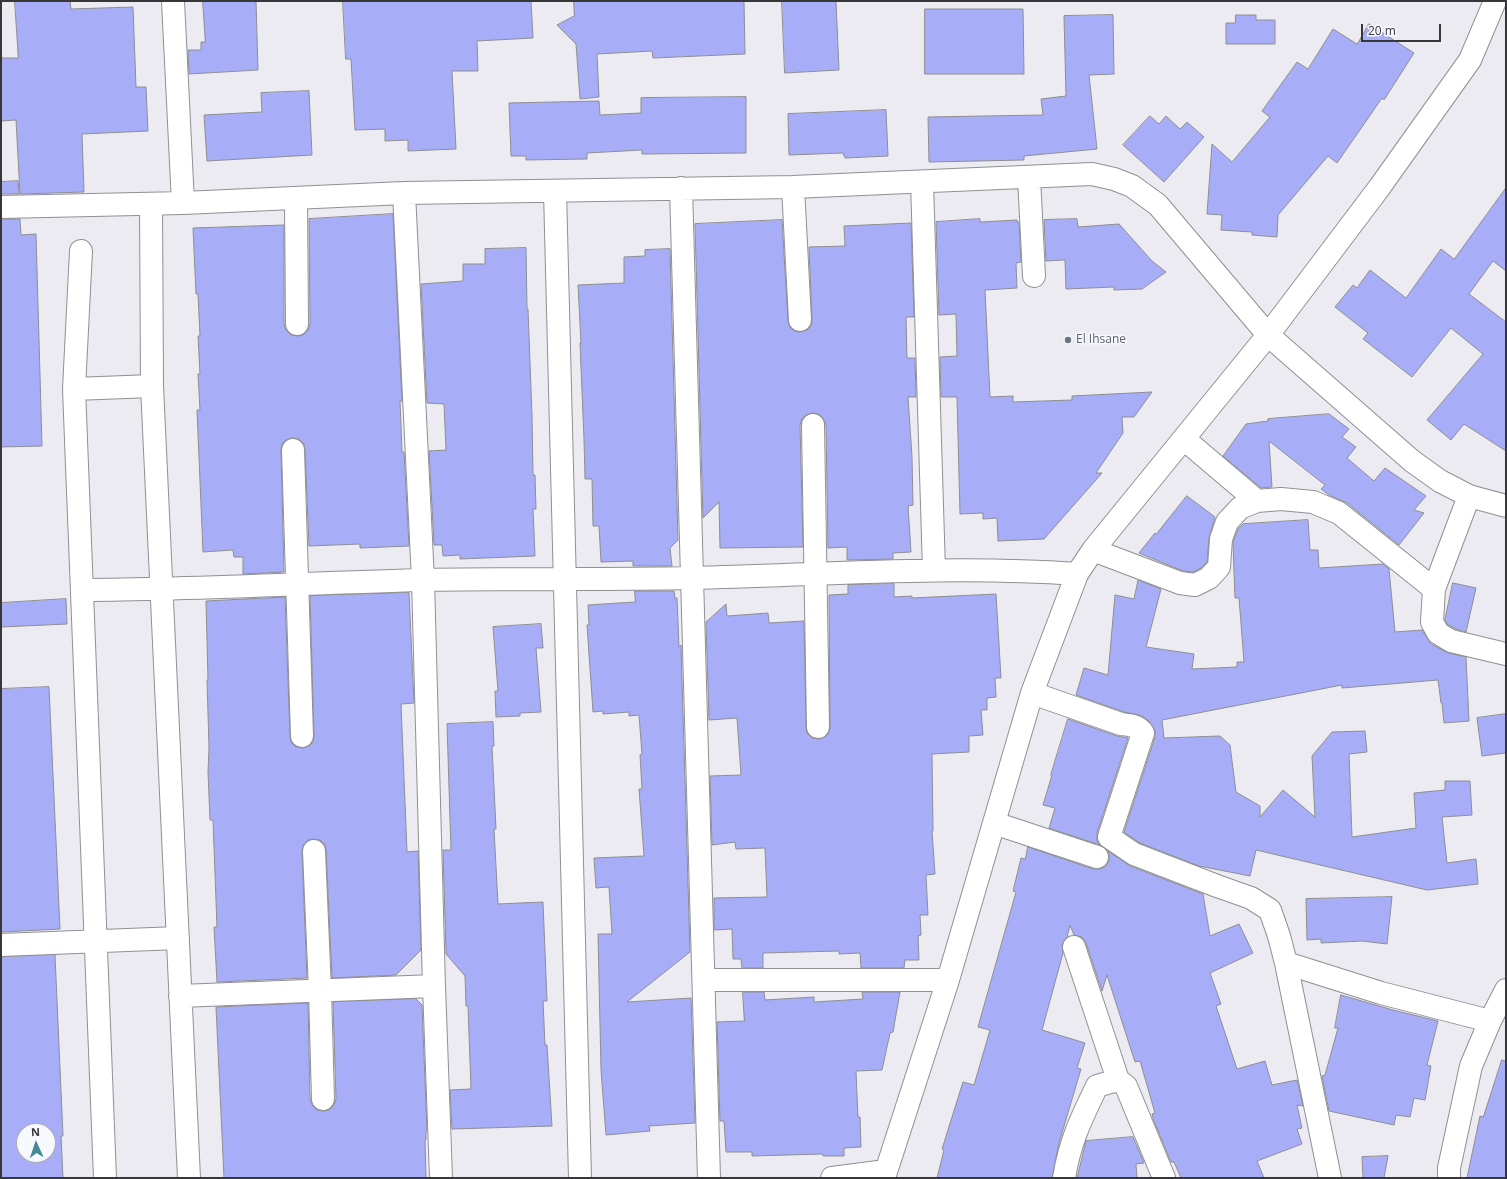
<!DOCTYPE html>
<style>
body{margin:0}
#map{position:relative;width:1507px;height:1179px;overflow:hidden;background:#ebebf1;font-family:"Open Sans",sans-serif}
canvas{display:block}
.frame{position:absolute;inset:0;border:2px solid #373739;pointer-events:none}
.north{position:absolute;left:16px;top:1123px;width:40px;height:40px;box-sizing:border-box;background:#f8f9ff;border:1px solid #ababb0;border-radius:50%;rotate:357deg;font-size:11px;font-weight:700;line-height:16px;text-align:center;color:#373739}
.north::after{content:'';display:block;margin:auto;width:14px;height:18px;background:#448a95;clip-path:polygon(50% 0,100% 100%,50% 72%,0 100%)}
.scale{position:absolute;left:1361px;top:24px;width:80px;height:18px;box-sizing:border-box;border:2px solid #373739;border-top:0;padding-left:5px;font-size:12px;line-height:14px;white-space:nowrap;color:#373739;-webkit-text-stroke:3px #f8f9ff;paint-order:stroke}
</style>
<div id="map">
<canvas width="1507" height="1179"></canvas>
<div class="frame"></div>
<div class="north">N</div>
<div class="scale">20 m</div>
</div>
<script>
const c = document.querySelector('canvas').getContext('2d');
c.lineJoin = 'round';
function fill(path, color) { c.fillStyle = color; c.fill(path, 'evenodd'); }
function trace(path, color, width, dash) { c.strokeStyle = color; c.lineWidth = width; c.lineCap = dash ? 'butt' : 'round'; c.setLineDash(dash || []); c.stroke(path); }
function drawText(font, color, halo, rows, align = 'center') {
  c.font = font + ' "Open Sans",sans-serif'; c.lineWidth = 3; c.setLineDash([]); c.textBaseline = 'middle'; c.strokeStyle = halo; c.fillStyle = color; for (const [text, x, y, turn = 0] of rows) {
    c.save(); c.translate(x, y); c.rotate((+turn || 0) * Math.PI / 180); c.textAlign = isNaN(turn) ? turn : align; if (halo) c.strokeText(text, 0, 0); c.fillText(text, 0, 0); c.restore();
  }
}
const building = new Path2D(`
 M15,1H70L71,9L133,7L136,87H146L148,131L82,134L84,192L20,194L16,120L1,121V58H18Z
 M203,1H256L258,70L189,74L188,50H201V42H205Z
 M343,1H531L533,38L477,41L478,71H452L456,149L408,151V140L385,141V129L355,130L351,59H346Z
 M574,1H744L745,54L653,58L652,51L597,54L599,97L580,99L576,44L557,25L574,16Z
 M782,1H836L839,70L785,73Z
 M925,9H1023L1024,74H925Z
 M1113,15L1114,74L1089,75L1097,149L1024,156V160L929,162L928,117L1043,115L1041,99L1066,96L1064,16Z
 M1236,15H1256V20H1275V44H1226V23H1235Z
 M1369,24L1414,53L1384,100L1382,98L1337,163L1328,156L1278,215L1277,237L1252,235V232L1221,230L1222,215L1207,214L1212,144L1232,162L1270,117L1262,111L1297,62L1308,69L1333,29L1357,44Z
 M309,91L312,155L207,161L204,115L262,112L261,93Z
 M746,97V153L642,154V150L587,153V159L526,160V156H511L509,103L599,101L600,115L641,113V98Z
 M886,110L888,156L845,158L843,153L789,155L788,114Z
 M1150,116L1159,124L1166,116L1180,129L1187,122L1204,137L1164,182L1123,145Z
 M18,181L19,194H1V182Z
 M1506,188V271L1493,261L1469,294L1506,322V451L1464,424L1451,440L1427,420L1483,354L1451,328L1412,377L1363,339L1368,333L1335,307L1353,285L1357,288L1370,270L1406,298L1441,249L1454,259Z
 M393,214L402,401H400L402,452H404L409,546L360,548V544L309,546L305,450L304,444L299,439L292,438L286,440L282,444L281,450L284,572L243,574V557H234L233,550L203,552L197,410H200L198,374H200L198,336H200L198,294H196L193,228L284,225V324L286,330L291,335L297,336L303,335L308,330L310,324L309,219Z
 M1,219H20L21,235L36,234L42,446L1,447Z
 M980,219V222L1017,220V222H1019L1021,262L1016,263L1017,288L985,290L990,397L1013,396V402L1072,400V396L1152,392L1134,417H1122L1123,433L1096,473H1102L1044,539L998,541L997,518L983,519V513L960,514L957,397H941L940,357L957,356L956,314L939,315L936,222Z
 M1077,219L1078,227L1119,224L1152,261L1166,272L1142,289L1114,290V287L1066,289L1065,260L1046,261L1044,220Z
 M782,220L788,321L790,327L794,331L800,332L807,330L811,326L812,320L809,247L845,246L844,226L911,223L914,317H906L907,358H915L916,397H908L912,457L913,505L908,506L911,552L893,553V559L847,560V547L828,548L826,425L823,418L819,414L813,413L806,415L802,419L800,425L803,547L720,548L719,502L703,518L695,224Z
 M526,248L527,309H528L532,416L533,475H535L536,509H533L535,556L460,559V555L443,556L442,545H434L429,451L446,450L444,404L427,403L421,284L463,281V264H485V249Z
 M670,249L678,540L670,548L672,566H633V561L601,562L599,526H593L592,479H585L584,439L580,343H581L578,285L624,283V257L645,256V250Z
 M1329,414L1349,429L1342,437L1356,447L1347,458L1374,481L1385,468L1426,496L1414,510L1424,513L1399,545L1347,503L1329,495L1321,489L1325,485L1269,441L1272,487L1261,488L1223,456L1246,424L1268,421V419Z
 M1187,496L1215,517L1209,538L1207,562L1201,568L1193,572L1183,571L1139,553L1155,533L1156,534Z
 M1308,520L1310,550H1318L1319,568L1383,564L1389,569L1395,632L1422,630L1431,644L1448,653L1466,657L1469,721L1444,723L1442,703H1441L1438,680L1342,688V685L1162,720L1164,738L1220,736L1230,745L1236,792L1260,806V817L1283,790L1315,817L1312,756L1332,732L1365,731L1367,752L1349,754L1352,837L1416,828L1414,793L1445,790V781H1470L1472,815L1442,817L1447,863L1476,859L1478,884L1427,890L1256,850L1250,876L1199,866L1140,843L1124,832L1155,737V731L1149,721L1140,715L1124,712L1076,695L1084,668L1108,675L1115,595L1134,599L1138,580L1161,589L1146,647L1194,654L1192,669L1237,667V662H1244L1239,598H1235L1233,542L1238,529L1243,524Z
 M1453,583L1476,588L1466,632L1456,629L1447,624L1445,620Z
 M894,584V597L912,596V598L996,594L1001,678H995L996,697L987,698V710H981L983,735L969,736V752L932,754L933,831H932L935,874L926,875L928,915H920L921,935L918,936L919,960H905L904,968H861L860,953L839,954V951L763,953V968H742L741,959H733L732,929L714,930V898L767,897L765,848L736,849L735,842L712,845L710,776L741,775L737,718L709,720L706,622L726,604L727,616L768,613L769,623L804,621L806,727L807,733L812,738L819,739L825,737L829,733L830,727L829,595L848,594V585Z
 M635,591H674L675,598H677L679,647L681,645L690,952L627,1002L691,998L695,1123L649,1126L650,1131L606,1135L601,1070L598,934H612L609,887L596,888L594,858L644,856L639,789H642L640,755L642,754L639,715L629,716V712L603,714V711L593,712L587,625H589L588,605L635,602Z
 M409,593L414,703L401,704L407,852L418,851L421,950L396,975L332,978L326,850L325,845L320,840L313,839L308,840L303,845L302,852L307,978L217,982L214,927H217L215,874L213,820H210L208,772L209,747L207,680H208L206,601L285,597L290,736L291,742L296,747L303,748L309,746L313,742L314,736L310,596Z
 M66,599L67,624L1,627V603Z
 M541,624L543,648H536L541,712L520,713V716L496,717L495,691H498L493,627Z
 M49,687L60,929L1,932V689Z
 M1506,714V753L1482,756L1477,718Z
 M1068,719L1117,736L1128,738L1097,833V841L1100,845L1049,828L1055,808L1043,805L1052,775H1051Z
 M493,722L494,746H492L496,829H494L498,904L543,902L547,1001H543L545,1045H547L552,1126L452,1129L450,1090L471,1089L468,1006H466L465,976L446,954L443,850H451L447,724Z
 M1028,847L1093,869H1099L1105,867L1109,861V855L1108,851L1130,866L1203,894L1210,936L1239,924L1253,953L1210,973L1221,1004L1216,1006L1237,1069L1265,1061L1272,1085L1297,1080L1303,1106L1297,1105L1302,1128L1297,1129L1302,1144L1257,1161L1264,1178H1181L1174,1162H1171L1154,1121L1152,1114L1155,1113L1140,1061L1135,1062L1107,975L1102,991L1086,943L1082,937L1074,935L1070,925L1067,937L1062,944L1063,953L1042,1030L1085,1043L1077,1068L1081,1069L1059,1143L1052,1178H937L944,1150L942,1149L963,1082L974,1085L990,1030L978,1027L1016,892L1013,891L1021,858L1025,859Z
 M1392,897L1387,944L1362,941L1321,943V939L1307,940L1306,899Z
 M55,955L63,1136H61L63,1178H1V957ZM24,1131H48V1155H24Z
 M743,992H764L765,1000L814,997V1002L863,999L862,992H900L893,1032L890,1033L882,1070L856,1071L858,1117H860L861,1147L844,1148V1156H823V1154L752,1156V1152H726L724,1121H720L717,1022L744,1021Z
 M1341,995L1393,1010L1438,1021L1427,1065L1431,1066L1425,1100L1414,1098L1410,1117L1396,1115L1394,1125L1329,1111L1322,1076L1325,1075L1338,1028H1335Z
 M416,999L422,1005L427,1131H426V1140H425L426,1178H224L216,1007L308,1003L310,1099L312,1105L317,1110L324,1111L329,1110L334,1105L336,1099L333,1002Z
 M1502,1060L1506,1061V1178H1467L1480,1116L1483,1117Z
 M1133,1137L1144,1163L1136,1164L1137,1178H1077L1086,1141Z
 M1388,1156L1384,1178H1363L1362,1157Z`);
fill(building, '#a8adf7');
trace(building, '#8d8e93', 1);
const minor = new Path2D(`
 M173,1L183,203
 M1029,177L1034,276
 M922,182L934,570
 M793,187L800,320
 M681,188L709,1178
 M555,191L580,1178
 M404,193L423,580L434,986L441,1178
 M296,199L297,324
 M151,204L152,386L189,1178
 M1,207L183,203L404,193L793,187L1092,174L1114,179L1132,186L1158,205L1268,335L1412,461L1440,481L1469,496L1506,506
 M81,251L74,389L105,1178
 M74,389L152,386
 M813,425L818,727
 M1184,439L1257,501
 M293,450L302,736
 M1469,496L1434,589L1432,622L1438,633L1451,641L1506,654
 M1093,550L1180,583L1195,585L1209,578L1219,567L1221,539L1227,522L1240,508L1257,501L1281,499L1313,502L1339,513L1434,589
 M82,590C195,590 308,583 422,580C512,578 602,580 692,578C820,575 948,565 1077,574
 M1032,693L1121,724C1129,725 1138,725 1143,733L1109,837L1134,854L1217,886L1251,898L1270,910L1279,936L1286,963L1330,1178
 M994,823L1097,857
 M314,851L320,990L323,1099
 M1,945L178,938
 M1074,947L1118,1080
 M1286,963L1381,993L1490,1021
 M704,980H948
 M180,996L434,986
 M832,1178L886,1171
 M884,1178L948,980L1032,693L1077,574L1093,550L1268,335L1379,188L1470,60L1495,1
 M1064,1178C1070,1141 1081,1119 1097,1086L1118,1080L1126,1086L1164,1178
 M1449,1178V1168L1471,1066L1490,1021L1506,990`);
trace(minor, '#8f9095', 24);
trace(minor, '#fff', 22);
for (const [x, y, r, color] of [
 [1068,340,4,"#6b7280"]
]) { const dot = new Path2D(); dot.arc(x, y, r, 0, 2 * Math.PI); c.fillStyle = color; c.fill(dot); trace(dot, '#f8f9ff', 1.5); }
drawText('12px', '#5b616d', '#f8f9ff', [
 ["El Ihsane",1076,340]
], 'left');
</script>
